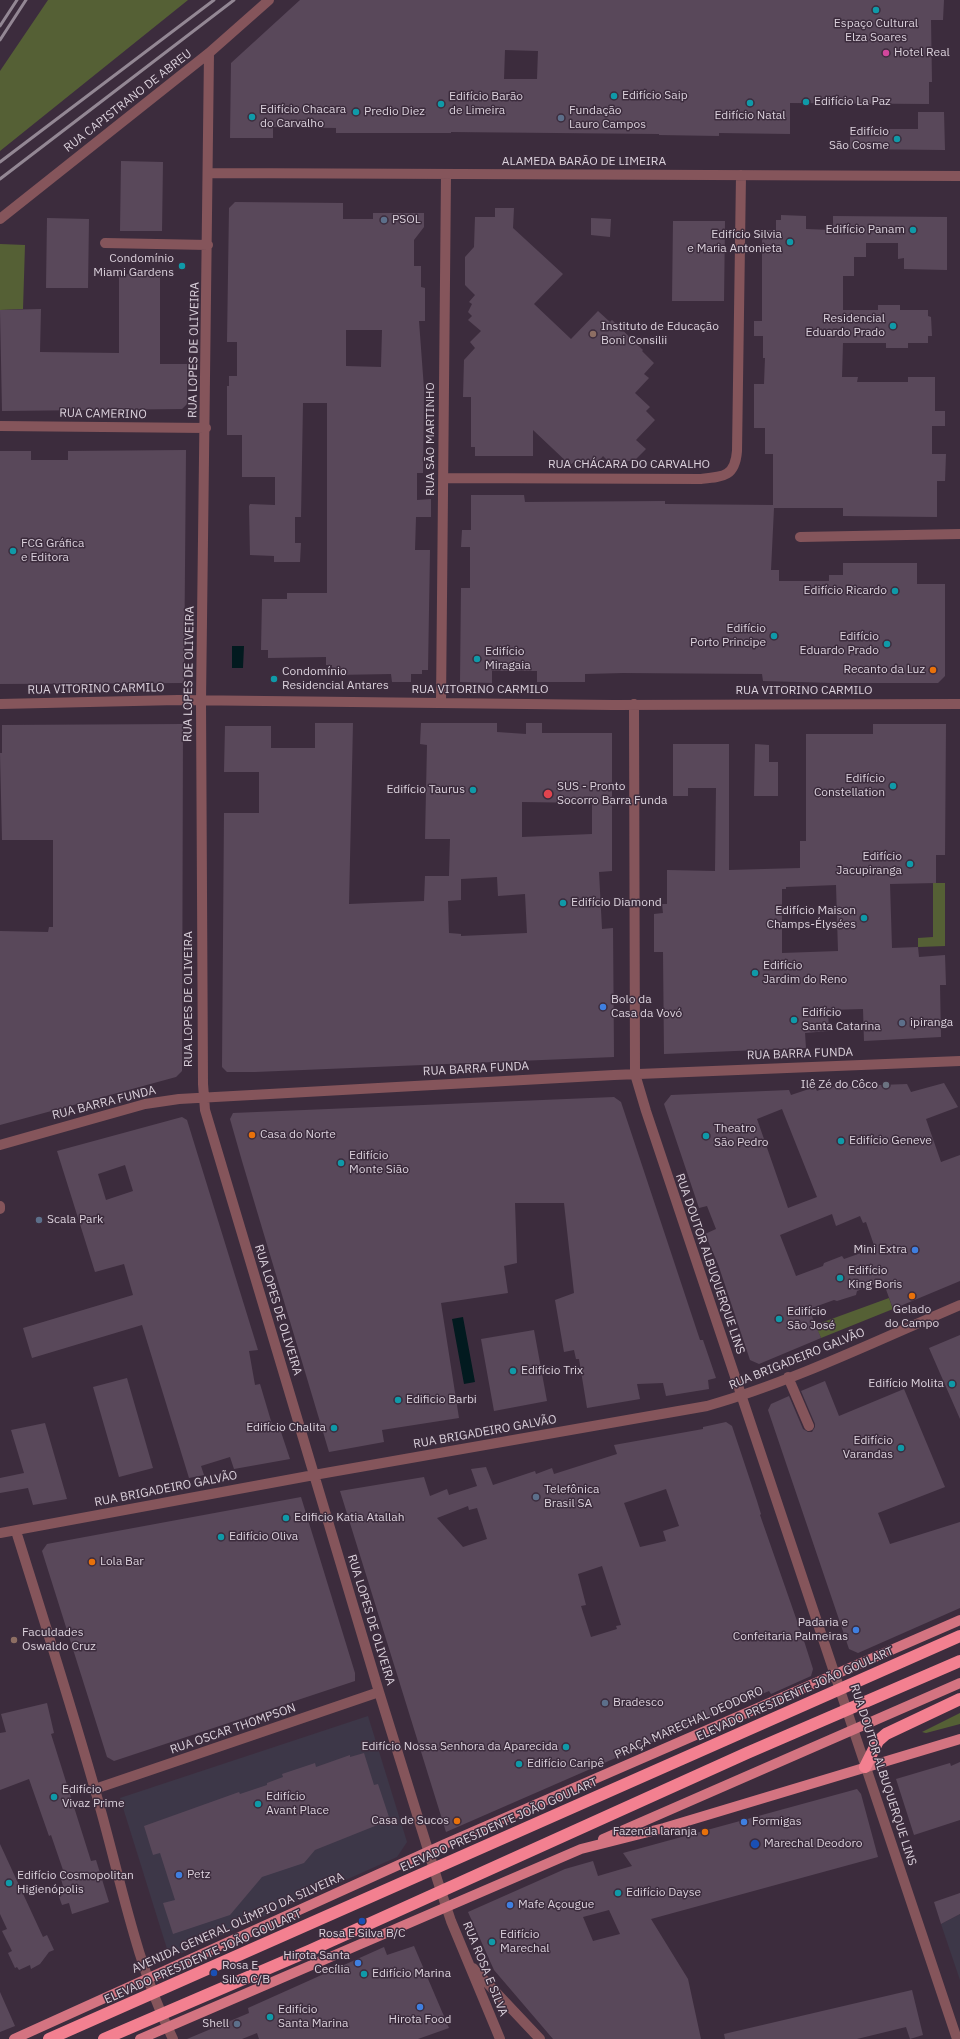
<!DOCTYPE html>
<meta charset="utf-8">
<style>
body{margin:0}
canvas{display:block;background:#3c2c3d}
</style>
<canvas width="960" height="2039"></canvas>
<script>
const c = document.querySelector('canvas').getContext('2d');
c.lineJoin = 'round';
function fill(path, color) { c.fillStyle = color; c.fill(path, 'evenodd'); }
function trace(path, color, width, dash) { c.strokeStyle = color; c.lineWidth = width; c.lineCap = dash ? 'butt' : 'round'; c.setLineDash(dash || []); c.stroke(path); }
function drawText(font, color, halo, rows, align = 'center') {
  c.font = font + ' "IBM Plex Sans",sans-serif'; c.lineWidth = 3; c.setLineDash([]); c.textBaseline = 'middle'; c.strokeStyle = halo; c.fillStyle = color; for (const [text, x, y, turn = 0] of rows) {
    c.save(); c.translate(x, y); c.rotate((+turn || 0) * Math.PI / 180); c.textAlign = isNaN(turn) ? turn : align; if (halo) c.strokeText(text, 0, 0); c.fillText(text, 0, 0); c.restore();
  }
}
fill(new Path2D(`
 M368,1716L407,1842L397,1857L180,1954L168,1952L120,1798Z
 M960,1914V1980L941,1924Z`), '#3d3748');
fill(new Path2D(`
 M48,0H188L0,151V71Z
 M0,244L25,245L23,309L0,310Z
 M933,883H945V946L918,947V938L933,937Z
 M889,1298L893,1309L821,1338L815,1325Z
 M960,1713V1724L926,1733L922,1732Z`), '#556035');
fill(new Path2D(`
 M232,646H244L243,668H232Z
 M463,1317L475,1382L464,1384L452,1319Z`), '#021a1f');
fill(new Path2D(`
 M300,0H944L943,20H931L932,82H929V104L790,103V134L719,133V136L659,135V134L451,132V133H336V128L273,127V138H230L231,63ZM505,50L538,51L537,79H504Z
 M918,112H944L945,150L850,149V129H918Z
 M121,161L163,162L162,231H120Z
 M235,202L343,203V219H373V213H424V227L414,240V266H421V287L425,288V321H419L424,389L423,473H417V500L431,499V517H416L415,550H430L428,670H422V674H411V682H392L391,674L335,675V672H332V665H326V657L268,658V650H261L262,599H287V593H327V403H303L301,517H295V543H301L300,562H274V556L250,555L249,506L250,504L275,505V477H242V435H227V386H229V376H237V342H227L229,208ZM346,330H382L381,367L346,366Z
 M495,208H514L513,228L563,274L534,304L571,339L598,311L610,322L612,320L643,350L642,351L654,363L644,374L649,378L635,393L650,407L646,411L655,420L636,440L646,449L634,461H608L603,456L599,461H575L570,465L533,430V456H475V447H471V397H463L464,360L475,348L470,342L481,331L468,320L472,316L468,312L472,304L469,302L475,295L465,285V257L474,247L475,217H495Z
 M781,215L806,216V229L833,230V216L947,217V270L904,269V258L898,259V243H866V257H854V276H843V310H878V305H900V310H928V316L931,317L932,336H928V343H908V348H886V343H843L842,377H858L857,382H908V377H935V411H945V426H932V454H946L945,481H937V517L843,516V508H774L771,570H779V581H829V575H843V563H917V584H945V676L938,683H832L763,681L762,674L623,673L585,674V682H537V671H492V683L460,682L461,588H470V547H461L462,530H471V495H524L525,502L665,501V504L773,505V454H765V428H754V384H764L765,358H763V336H754V321H762V235H766V230H776V220H781Z
 M47,218L89,219L88,288H46Z
 M591,218L611,219L610,237L591,235Z
 M673,221H725L724,301H672Z
 M119,274L160,275V364H187V404L182,409L2,411L0,310L41,309L40,352L119,353Z
 M186,450L184,683L0,684V451H31V460H68V451Z
 M315,723H353L349,904L424,901L425,876H449L450,839H425L427,745L420,744L421,723H497V732L526,734V723H542V733H612V871L599,872L602,929L613,928L614,1057L255,1072H227L222,1067L224,813H259V772H224L225,726H271V748H315ZM522,802L592,803V834L522,837ZM497,877L498,896L525,894L527,933L461,936V934L449,933L448,901L461,900V879Z
 M183,724L182,1071L176,1077L0,1125V931L48,932L49,927H53V840H2L0,753H2V725Z
 M873,724H946L945,855H936V883L890,884L892,948L918,947L919,957L945,955L946,985H940L941,1037L864,1041L863,1009L828,1010L829,1031L805,1033L806,1048L664,1054L663,952H654V914L663,913L662,904H667V870L715,871L716,788H688V796H673V744H729V870L800,868V841H806V734H873ZM836,885L838,951L782,953V889H786V887Z
 M755,744L769,745V762H778V796H754Z
 M944,1083L958,1107L926,1119L941,1162L960,1155V1281L893,1309L883,1281L857,1291L856,1295L837,1301L834,1300L809,1309L821,1338L759,1364L750,1360L718,1264L705,1234L716,1229L707,1206L699,1208L664,1104L671,1095L789,1090L791,1095L815,1087L817,1091L827,1087L907,1084L911,1092ZM782,1109L817,1197L788,1208L757,1119ZM832,1214L836,1226L860,1216L863,1223L866,1222L875,1248L844,1259L842,1256L824,1263L823,1266L796,1276L780,1235Z
 M614,1097L621,1102L700,1340H703L716,1378L708,1380L709,1389L666,1396L663,1383L637,1384L640,1399L587,1408L579,1359H576L574,1350L564,1352L555,1300L574,1293L564,1203H515L517,1263L504,1266L508,1293L441,1303L459,1418L382,1430L384,1442L329,1452L242,1161L230,1119L233,1113Z
 M182,1117L187,1120L258,1350L249,1351L255,1385L260,1384L274,1431L280,1429L290,1459L234,1469L230,1457L201,1466L204,1475L189,1478L142,1325L32,1358L23,1328L133,1295L124,1264L95,1272L57,1151ZM125,1165L133,1191L106,1200L98,1174Z
 M534,1330L547,1401L494,1411L481,1339Z
 M960,1335V1419L929,1348Z
 M127,1378L153,1468L119,1477L93,1387Z
 M825,1381L839,1416L904,1389L945,1487L878,1513L890,1544L960,1522V1608L858,1653L849,1649L768,1410L771,1404L789,1396L803,1429L808,1432H812L815,1427V1424L801,1391Z
 M726,1422L732,1426L757,1501L761,1514L760,1515L805,1644L813,1669L811,1676L771,1694L769,1691L446,1832L340,1491L424,1477L430,1496L447,1489L449,1495L477,1486L471,1469L486,1467L493,1485L535,1471L536,1474L552,1468L554,1474L617,1454L614,1445L703,1429V1427ZM666,1489L679,1526L663,1531L666,1541L640,1547L624,1503ZM468,1506L469,1510L477,1508L487,1539L463,1547L437,1518ZM602,1566L621,1625L616,1626L617,1629L591,1637L581,1606L586,1605L578,1574Z
 M45,1423L67,1499L33,1505L28,1488L0,1493V1478L24,1473L11,1430Z
 M301,1497L355,1673V1681L114,1761L107,1757L42,1551L47,1544Z
 M47,1703L54,1733L51,1734L91,1861L96,1860L109,1902L72,1914L69,1903L62,1905L56,1888L63,1886L59,1872L63,1870L51,1835L49,1836L29,1779L0,1790V1733L6,1732L1,1714Z
 M364,1753L374,1785L378,1784L390,1820L315,1850L304,1863L262,1877L230,1915L173,1934L163,1903L175,1900L160,1853L153,1855L144,1826L239,1792L240,1794L267,1785V1783L283,1777L282,1774L315,1763L316,1767L350,1755V1757Z
 M960,1762V1820L914,1835L896,1779L950,1763L951,1766Z
 M857,1789L861,1794L878,1857L651,1919L688,1979L701,2039H553L494,1970L468,1912L565,1869L593,1861L598,1876L632,1866L623,1853ZM609,1910L620,1934L593,1941L583,1917Z
 M0,1844L43,1937L47,1935L54,1950L49,1952L40,1964L31,1969L30,1965L19,1970L17,1967L15,1968L8,1953L12,1951L2,1931L7,1929L0,1914Z
 M960,1893V1914L941,1924L934,1902Z
 M414,1946L449,2028L418,2039H259L257,2033L242,2039H187L249,2013L248,2008L384,1947L387,1955Z
 M912,1990L923,2035L910,2039L906,2027L857,2039H725L724,2034Z
 M0,1992L15,2026L0,2032Z`), '#59485a');
trace(new Path2D(`
 M209,53L201,701L203,1084L205,1110L379,1692L438,1882L451,1921L500,2039
 M209,173L960,176
 M0,219L209,53L269,0
 M105,243L208,245
 M0,426L206,428
 M444,478L700,479C723,477 735,477 737,451L741,175
 M800,537L960,534
 M441,703L446,175
 M0,704L178,700L613,705L960,704
 M634,704L635,1074L646,1111L957,2039
 M0,1145L145,1104L179,1099L614,1075L960,1061
 M0,1206V1209
 M788,1377L809,1426
 M16,1531C45,1624 75,1717 101,1811C122,1887 138,1968 173,2039
 M0,1533L314,1475L707,1406C792,1382 878,1340 960,1305
 M95,1789L379,1692
 M473,1968L540,2039`), '#85555b', 10);
trace(new Path2D(`
 M603,1839L960,1683
 M14,2039L445,1844L960,1620
 M140,2039L581,1849L664,1828L960,1739`), '#d47481', 10);
trace(new Path2D(`
 M865,1767L878,1741L886,1734L960,1699
 M49,2039L960,1636
 M104,2039L311,1950L747,1753L960,1661`), '#f38090', 12);
trace(new Path2D(`
 M0,26L17,0
 M0,40L26,0
 M0,162L214,0
 M0,179L234,0`), '#938794', 3);
for (const [x, y, r, color] of [
 [876,10,4,"#0f9aa8"],
 [886,53,4,"#d1479c"],
 [614,96,4,"#0f9aa8"],
 [806,102,4,"#0f9aa8"],
 [750,103,4,"#0f9aa8"],
 [441,104,4,"#0f9aa8"],
 [356,112,4,"#0f9aa8"],
 [252,117,4,"#0f9aa8"],
 [561,118,4,"#5c6f8a"],
 [897,139,4,"#0f9aa8"],
 [384,220,4,"#5c6f8a"],
 [913,230,4,"#0f9aa8"],
 [790,242,4,"#0f9aa8"],
 [182,266,4,"#0f9aa8"],
 [893,326,4,"#0f9aa8"],
 [593,334,4,"#8d6e63"],
 [13,551,4,"#0f9aa8"],
 [895,591,4,"#0f9aa8"],
 [774,636,4,"#0f9aa8"],
 [887,644,4,"#0f9aa8"],
 [477,659,4,"#0f9aa8"],
 [933,670,4,"#e8710a"],
 [274,679,4,"#0f9aa8"],
 [893,786,4,"#0f9aa8"],
 [473,790,4,"#0f9aa8"],
 [548,794,5,"#e0444e"],
 [910,864,4,"#0f9aa8"],
 [563,903,4,"#0f9aa8"],
 [864,918,4,"#0f9aa8"],
 [755,973,4,"#0f9aa8"],
 [603,1007,4,"#3f7fe0"],
 [794,1020,4,"#0f9aa8"],
 [902,1023,4,"#5c6f8a"],
 [886,1085,4,"#6b7280"],
 [252,1135,4,"#e8710a"],
 [706,1136,4,"#0f9aa8"],
 [841,1141,4,"#0f9aa8"],
 [341,1163,4,"#0f9aa8"],
 [39,1220,4,"#5c6f8a"],
 [915,1250,4,"#3f7fe0"],
 [840,1278,4,"#0f9aa8"],
 [912,1296,4,"#e8710a"],
 [779,1319,4,"#0f9aa8"],
 [513,1371,4,"#0f9aa8"],
 [952,1384,4,"#0f9aa8"],
 [398,1400,4,"#0f9aa8"],
 [334,1428,4,"#0f9aa8"],
 [901,1448,4,"#0f9aa8"],
 [536,1497,4,"#5c6f8a"],
 [286,1518,4,"#0f9aa8"],
 [221,1537,4,"#0f9aa8"],
 [92,1562,4,"#e8710a"],
 [856,1630,4,"#3f7fe0"],
 [14,1640,4,"#8d6e63"],
 [605,1703,4,"#5c6f8a"],
 [566,1747,4,"#0f9aa8"],
 [519,1764,4,"#0f9aa8"],
 [54,1797,4,"#0f9aa8"],
 [258,1804,4,"#0f9aa8"],
 [457,1821,4,"#e8710a"],
 [744,1822,4,"#3f7fe0"],
 [705,1832,4,"#e8710a"],
 [755,1844,5,"#1a4fb4"],
 [179,1875,4,"#3f7fe0"],
 [9,1883,4,"#0f9aa8"],
 [618,1893,4,"#0f9aa8"],
 [510,1905,4,"#3f7fe0"],
 [362,1921,4,"#1a4fb4"],
 [492,1942,4,"#0f9aa8"],
 [358,1963,4,"#3f7fe0"],
 [214,1973,4,"#1a4fb4"],
 [364,1974,4,"#0f9aa8"],
 [420,2007,4,"#3f7fe0"],
 [270,2017,4,"#0f9aa8"],
 [237,2024,4,"#5c6f8a"]
]) { const dot = new Path2D(); dot.arc(x, y, r, 0, 2 * Math.PI); c.fillStyle = color; c.fill(dot); trace(dot, '#3c2c3d', 1.5); }
drawText('12px', '#dbd1dc', '#3c2c3d', [
 ["Espaço Cultural",876,24,"center"],
 ["Elza Soares",876,38,"center"],
 ["Hotel Real",894,53],
 ["Edifício Saip",622,96],
 ["Edifício Barão",449,97],
 ["de Limeira",449,111],
 ["Edifício La Paz",814,102],
 ["Edifício Chacara",260,110],
 ["do Carvalho",260,124],
 ["Fundação",569,111],
 ["Lauro Campos",569,125],
 ["Predio Diez",364,112],
 ["Edifício Natal",750,116,"center"],
 ["Edifício",889,132,"right"],
 ["São Cosme",889,146,"right"],
 ["PSOL",392,220],
 ["Edifício Panam",905,230,"right"],
 ["Edifício Silvia",782,235,"right"],
 ["e Maria Antonieta",782,249,"right"],
 ["Condomínio",174,259,"right"],
 ["Miami Gardens",174,273,"right"],
 ["Residencial",885,319,"right"],
 ["Eduardo Prado",885,333,"right"],
 ["Instituto de Educação",601,327],
 ["Boni Consilii",601,341],
 ["FCG Gráfica",21,544],
 ["e Editora",21,558],
 ["Edifício Ricardo",887,591,"right"],
 ["Edifício",766,629,"right"],
 ["Porto Principe",766,643,"right"],
 ["Edifício",879,637,"right"],
 ["Eduardo Prado",879,651,"right"],
 ["Edifício",485,652],
 ["Miragaia",485,666],
 ["Recanto da Luz",925,670,"right"],
 ["Condomínio",282,672],
 ["Residencial Antares",282,686],
 ["Edifício",885,779,"right"],
 ["Constellation",885,793,"right"],
 ["SUS - Pronto",557,787],
 ["Socorro Barra Funda",557,801],
 ["Edifício Taurus",465,790,"right"],
 ["Edifício",902,857,"right"],
 ["Jacupiranga",902,871,"right"],
 ["Edifício Diamond",571,903],
 ["Edifício Maison",856,911,"right"],
 ["Champs-Élysées",856,925,"right"],
 ["Edifício",763,966],
 ["Jardim do Reno",763,980],
 ["Bolo da",611,1000],
 ["Casa da Vovó",611,1014],
 ["Edifício",802,1013],
 ["Santa Catarina",802,1027],
 ["ipiranga",910,1023],
 ["Ilê Zé do Côco",878,1085,"right"],
 ["Theatro",714,1129],
 ["São Pedro",714,1143],
 ["Casa do Norte",260,1135],
 ["Edifício Geneve",849,1141],
 ["Edifício",349,1156],
 ["Monte Sião",349,1170],
 ["Scala Park",47,1220],
 ["Mini Extra",907,1250,"right"],
 ["Edifício",848,1271],
 ["King Boris",848,1285],
 ["Gelado",912,1310,"center"],
 ["do Campo",912,1324,"center"],
 ["Edifício",787,1312],
 ["São José",787,1326],
 ["Edifício Trix",521,1371],
 ["Edifício Molita",944,1384,"right"],
 ["Edificio Barbi",406,1400],
 ["Edifício Chalita",326,1428,"right"],
 ["Edifício",893,1441,"right"],
 ["Varandas",893,1455,"right"],
 ["Telefônica",544,1490],
 ["Brasil SA",544,1504],
 ["Edificio Katia Atallah",294,1518],
 ["Edifício Oliva",229,1537],
 ["Lola Bar",100,1562],
 ["Padaria e",848,1623,"right"],
 ["Confeitaria Palmeiras",848,1637,"right"],
 ["Faculdades",22,1633],
 ["Oswaldo Cruz",22,1647],
 ["Bradesco",613,1703],
 ["Edifício Nossa Senhora da Aparecida",558,1747,"right"],
 ["Edifício Caripê",527,1764],
 ["Edifício",62,1790],
 ["Vivaz Prime",62,1804],
 ["Edifício",266,1797],
 ["Avant Place",266,1811],
 ["Casa de Sucos",449,1821,"right"],
 ["Formigas",752,1822],
 ["Fazenda laranja",697,1832,"right"],
 ["Marechal Deodoro",764,1844],
 ["Petz",187,1875],
 ["Edifício Cosmopolitan",17,1876],
 ["Higienópolis",17,1890],
 ["Edifício Dayse",626,1893],
 ["Mafe Açougue",518,1905],
 ["Rosa E Silva B/C",362,1934,"center"],
 ["Edifício",500,1935],
 ["Marechal",500,1949],
 ["Hirota Santa",350,1956,"right"],
 ["Cecília",350,1970,"right"],
 ["Rosa E",222,1966],
 ["Silva C/B",222,1980],
 ["Edifício Marina",372,1974],
 ["Edifício",278,2010],
 ["Santa Marina",278,2024],
 ["Hirota Food",420,2020,"center"],
 ["Shell",229,2024,"right"]
], 'left');
drawText('12px', '#dbd1dc', '#3c2c3d', [
 ["RUA CAPISTRANO DE ABREU",128,101,-38],
 ["ALAMEDA BARÃO DE LIMEIRA",584,162],
 ["RUA LOPES DE OLIVEIRA",194,350,-89],
 ["RUA CAMERINO",103,414,1],
 ["RUA SÃO MARTINHO",431,439,-90],
 ["RUA CHÁCARA DO CARVALHO",629,465],
 ["RUA LOPES DE OLIVEIRA",189,674,-89],
 ["RUA VITORINO CARMILO",96,689,-1],
 ["RUA VITORINO CARMILO",480,690],
 ["RUA VITORINO CARMILO",804,691],
 ["RUA LOPES DE OLIVEIRA",189,999,-90],
 ["RUA BARRA FUNDA",800,1054,-2],
 ["RUA BARRA FUNDA",476,1069,-3],
 ["RUA BARRA FUNDA",104,1103,-14],
 ["RUA DOUTOR ALBUQUERQUE LINS",710,1264,71],
 ["RUA LOPES DE OLIVEIRA",278,1310,73],
 ["RUA BRIGADEIRO GALVÃO",797,1359,-22],
 ["RUA BRIGADEIRO GALVÃO",485,1432,-10],
 ["RUA BRIGADEIRO GALVÃO",166,1489,-11],
 ["RUA LOPES DE OLIVEIRA",371,1620,73],
 ["ELEVADO PRESIDENTE JOÃO GOULART",795,1694,-24],
 ["PRAÇA MARECHAL DEODORO",689,1723,-24],
 ["RUA OSCAR THOMPSON",233,1729,-19],
 ["RUA DOUTOR ALBUQUERQUE LINS",883,1775,72],
 ["ELEVADO PRESIDENTE JOÃO GOULART",499,1825,-24],
 ["AVENIDA GENERAL OLÍMPIO DA SILVEIRA",238,1923,-24],
 ["ELEVADO PRESIDENTE JOÃO GOULART",203,1957,-24],
 ["RUA ROSA E SILVA",485,1969,68]
]);
</script>
